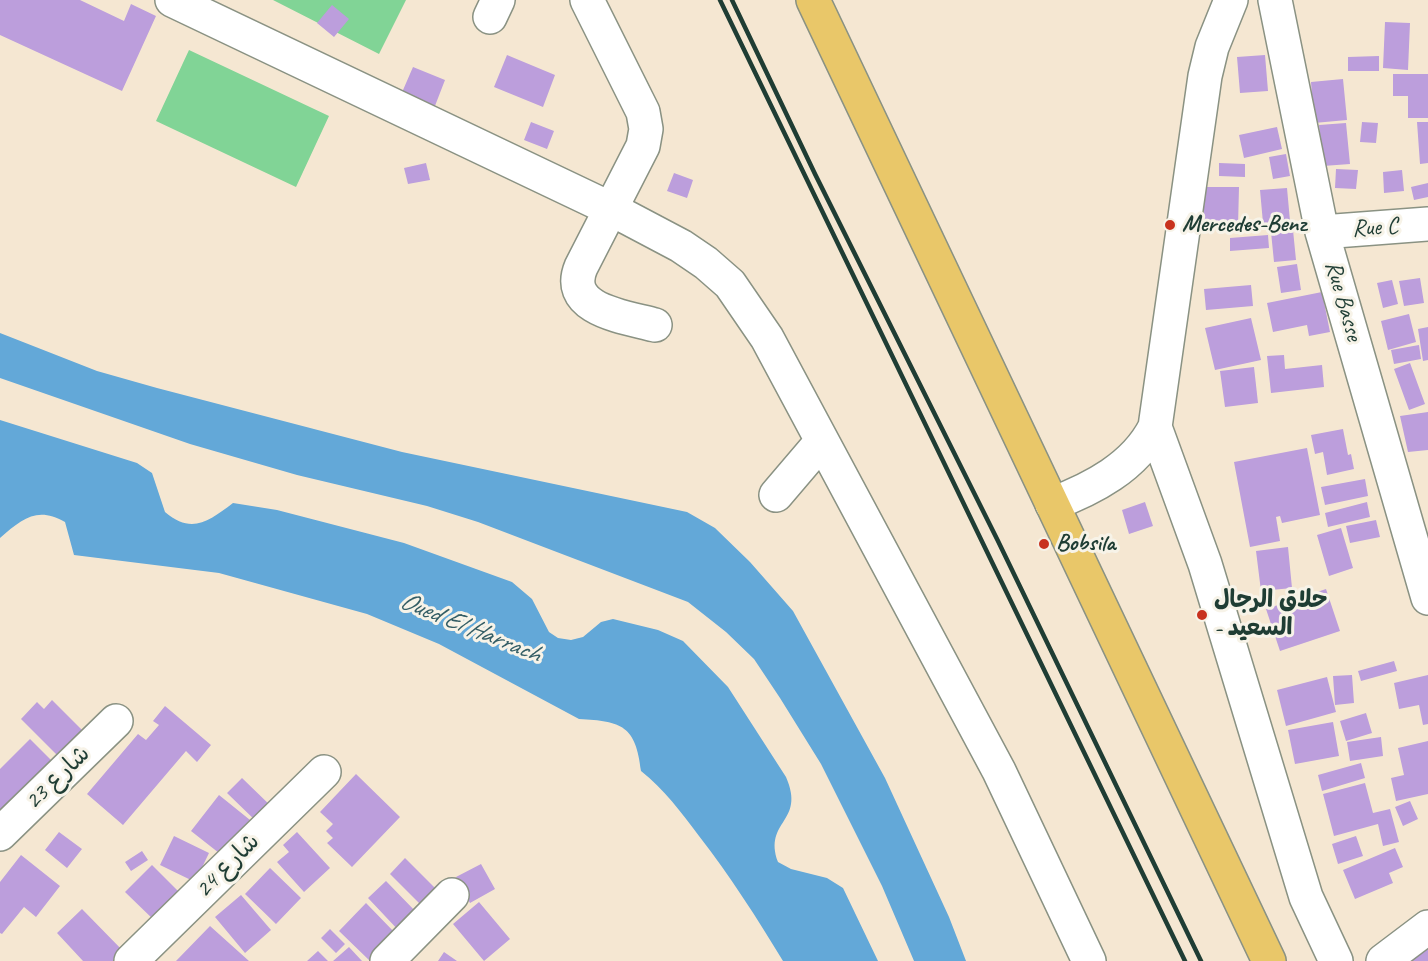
<!DOCTYPE html>
<meta charset="utf-8">
<style>
body{margin:0}
canvas{display:block;background:#f5e7d2}
</style>
<canvas width="1428" height="961"></canvas>
<script>
const c = document.querySelector('canvas').getContext('2d');
c.lineJoin = 'round';
function fill(path, color) { c.fillStyle = color; c.fill(path, 'evenodd'); }
function trace(path, color, width, dash) { c.strokeStyle = color; c.lineWidth = width; c.lineCap = dash ? 'butt' : 'round'; c.setLineDash(dash || []); c.stroke(path); }
function drawText(font, color, halo, rows, align = 'center') {
  c.font = font + ' Caveat,"Playpen Sans Arabic",sans-serif'; c.lineWidth = 6; c.setLineDash([]); c.textBaseline = 'middle'; c.strokeStyle = halo; c.fillStyle = color; for (const [text, x, y, turn = 0] of rows) {
    c.save(); c.translate(x, y); c.rotate((+turn || 0) * Math.PI / 180); c.textAlign = isNaN(turn) ? turn : align; if (halo) c.strokeText(text, 0, 0); c.fillText(text, 0, 0); c.restore();
  }
}
fill(new Path2D(`
 M273,0H406L379,54Z
 M189,50L329,116L296,187L156,121Z`), '#81d496');
fill(new Path2D(`
 M0,333L97,371L157,388L402,452L687,512L715,528L750,562L793,611L885,778L949,917L966,961H914L882,886L821,764L780,698L754,659L726,632L688,602L478,522L427,506L297,475L190,444L0,378Z
 M0,420L137,463L152,473L165,512C192,535 209,521 233,503L277,510L404,543L512,582L532,599L549,632L558,638L571,640L583,637L601,622L613,619L658,630L683,641L728,687L786,777C806,823 763,820 778,862L791,869L827,878L843,888L878,961H783C757,918 730,876 699,836C681,812 664,789 641,771C636,726 622,721 579,719L439,644L367,614L219,573L74,555L65,522C37,506 22,519 0,538Z`), '#63a8d8');
fill(new Path2D(`
 M0,0H80L124,21L131,4L156,16L122,91L0,35Z
 M332,5L349,19L334,37L317,23Z
 M1385,22L1410,23L1408,70L1383,68Z
 M507,55L555,75L543,107L494,87Z
 M1265,55L1268,91L1240,93L1237,57Z
 M1379,56V71H1348V57Z
 M413,67L445,80L433,111L400,97Z
 M1393,74H1428V118H1408V96H1393Z
 M1343,79L1347,120L1314,123L1311,82Z
 M531,122L554,131L547,149L524,140Z
 M1362,122L1378,123L1376,143L1360,142Z
 M1417,122H1428V163L1420,164Z
 M1346,123L1350,164L1323,166L1319,125Z
 M1277,127L1282,149L1244,158L1239,135Z
 M1286,154L1290,176L1273,179L1269,157Z
 M426,163L430,180L408,184L404,168Z
 M1219,163L1245,164V177L1219,176Z
 M1336,169L1358,170L1356,189L1335,188Z
 M1402,170L1404,191L1384,193L1383,172Z
 M674,173L693,180L687,198L667,191Z
 M1428,183V197L1414,200L1411,187Z
 M1205,187H1239L1238,227L1203,226Z
 M1287,188L1290,221L1263,223L1260,190Z
 M1293,230L1296,260L1274,262L1271,232Z
 M1268,235L1269,248L1230,251V238Z
 M1297,264L1301,290L1281,293L1277,267Z
 M1420,278L1424,303L1404,306L1399,281Z
 M1392,280L1398,304L1383,308L1377,283Z
 M1251,285L1253,306L1206,310L1204,289Z
 M1322,292L1330,332L1309,336L1307,325L1273,332L1267,303Z
 M1409,314L1416,342L1388,350L1381,321Z
 M1251,318L1261,360L1215,370L1205,328Z
 M1428,327V360L1423,361L1418,329Z
 M1419,345L1421,359L1394,364L1391,350Z
 M1284,355L1285,369L1322,365L1324,387L1271,393L1267,356Z
 M1410,363L1425,404L1409,410L1394,369Z
 M1254,367L1258,403L1225,407L1220,371Z
 M1428,412V450L1408,452L1400,416Z
 M1343,429L1348,455L1351,454L1354,469L1327,475L1323,452L1315,454L1311,435Z
 M1307,448L1320,515L1282,523L1280,516L1276,517L1280,541L1250,547L1234,462Z
 M1365,479L1368,496L1325,505L1321,487Z
 M1145,502L1153,526L1129,534L1122,510Z
 M1367,502L1370,517L1328,527L1325,513Z
 M1376,520L1380,537L1350,543L1346,526Z
 M1341,528L1353,568L1329,576L1317,535Z
 M1288,547L1292,588L1261,591L1256,551Z
 M1326,589L1340,631L1280,651L1266,609Z
 M1394,661L1397,671L1361,681L1358,671Z
 M1352,675L1354,703L1335,705L1333,676Z
 M1428,675V724L1423,725L1419,705L1399,709L1394,683Z
 M1327,677L1336,712L1286,726L1277,690Z
 M52,700L84,732L59,757L21,719L37,702L44,709Z
 M165,706L211,745L197,762L186,751L123,825L87,794L138,734L146,740L159,725L153,721Z
 M1366,713L1372,733L1346,741L1340,721Z
 M1333,722L1339,756L1295,764L1288,730Z
 M1381,737L1383,756L1350,761L1347,742Z
 M30,739L59,768L0,818V769Z
 M1428,741V794L1396,801L1391,778L1404,775L1398,748Z
 M1361,763L1365,778L1322,791L1318,775Z
 M356,774L400,817L352,867L327,843L333,838L326,831L333,824L320,812Z
 M242,778L274,809L259,824L227,793Z
 M1365,783L1373,813L1390,809L1399,842L1383,846L1378,824L1334,836L1323,794Z
 M219,795L255,824L234,850L227,844L219,853L191,831Z
 M1410,801L1418,819L1403,826L1395,807Z
 M59,832L82,849L67,868L45,850Z
 M297,832L330,868L304,892L277,862L289,852L283,845Z
 M174,836L209,853L195,882L160,865Z
 M1356,836L1363,856L1338,864L1332,844Z
 M1395,848L1403,867L1389,873L1393,883L1355,899L1343,870Z
 M142,851L148,860L131,871L125,862Z
 M21,855L60,886L36,917L24,907L2,934L0,933V882Z
 M405,858L438,891L423,907L390,874Z
 M481,864L495,889L470,903L456,877Z
 M152,865L184,897L158,924L125,892Z
 M270,868L301,898L276,924L245,894Z
 M386,881L419,915L401,933L368,898Z
 M241,895L271,930L245,953L215,917Z
 M479,902L510,939L484,961L453,924Z
 M366,903L398,936L374,961H370L339,931Z
 M82,909L126,954L119,961H83L57,933Z
 M210,926L249,961H176Z
 M330,929L345,944L336,953L321,938Z
 M1428,946V961H1408Z
 M349,947L362,961H333Z
 M318,951L328,961H307Z
 M444,952L457,961H438Z`), '#bc9edc');
const minor = new Path2D(`
 M172,0L611,209L681,246L706,263L730,284L767,338L999,771L1089,961
 M587,0L643,112L646,129L643,146L581,267C563,310 626,317 655,325
 M1275,0L1322,232L1428,598
 M490,17L498,0
 M1322,232L1428,224
 M1155,427L1205,564L1306,897L1336,961
 M776,495L822,441
 M1052,504C1092,489 1135,467 1155,427L1205,76L1212,47L1231,0
 M0,834L116,721
 M131,961L324,772
 M387,961L452,895
 M1383,961L1428,927`);
const major = new Path2D(`
 M813,0L1269,961`);
trace(minor, '#8a9283', 36);
trace(major, '#8a9283', 36);
trace(minor, '#fff', 33);
trace(major, '#e9c769', 33);
trace(new Path2D(`
 M720,0L1185,961
 M732,0L815,174L998,541L1201,961`), '#1f3d34', 4.5);
for (const [x, y, r, color] of [
 [1170,225,6,"#c8321e"],
 [1044,544,6,"#c8321e"],
 [1202,615,6,"#c8321e"]
]) { const dot = new Path2D(); dot.arc(x, y, r, 0, 2 * Math.PI); c.fillStyle = color; c.fill(dot); trace(dot, '#f7f3e8', 2); }
drawText('bold 24px', '#1f3d34', '#f7f3e8', [
 ["Mercedes-Benz",1182,225],
 ["Bobsila",1056,544],
 ["حلاق الرجال",1214,601],
 ["- السعيد",1214,629]
], 'left');
drawText('24px', '#1f3d34', '#f7f3e8', [
 ["Rue C",1375,228,-4],
 ["Rue Basse",1343,301,74],
 ["شارع 23",58,778,-44],
 ["شارع 24",228,866,-45]
]);
drawText('italic 26px', '#335d65', '#f7f3e8', [
 ["Oued El Harrach",470,628,22]
]);
</script>
